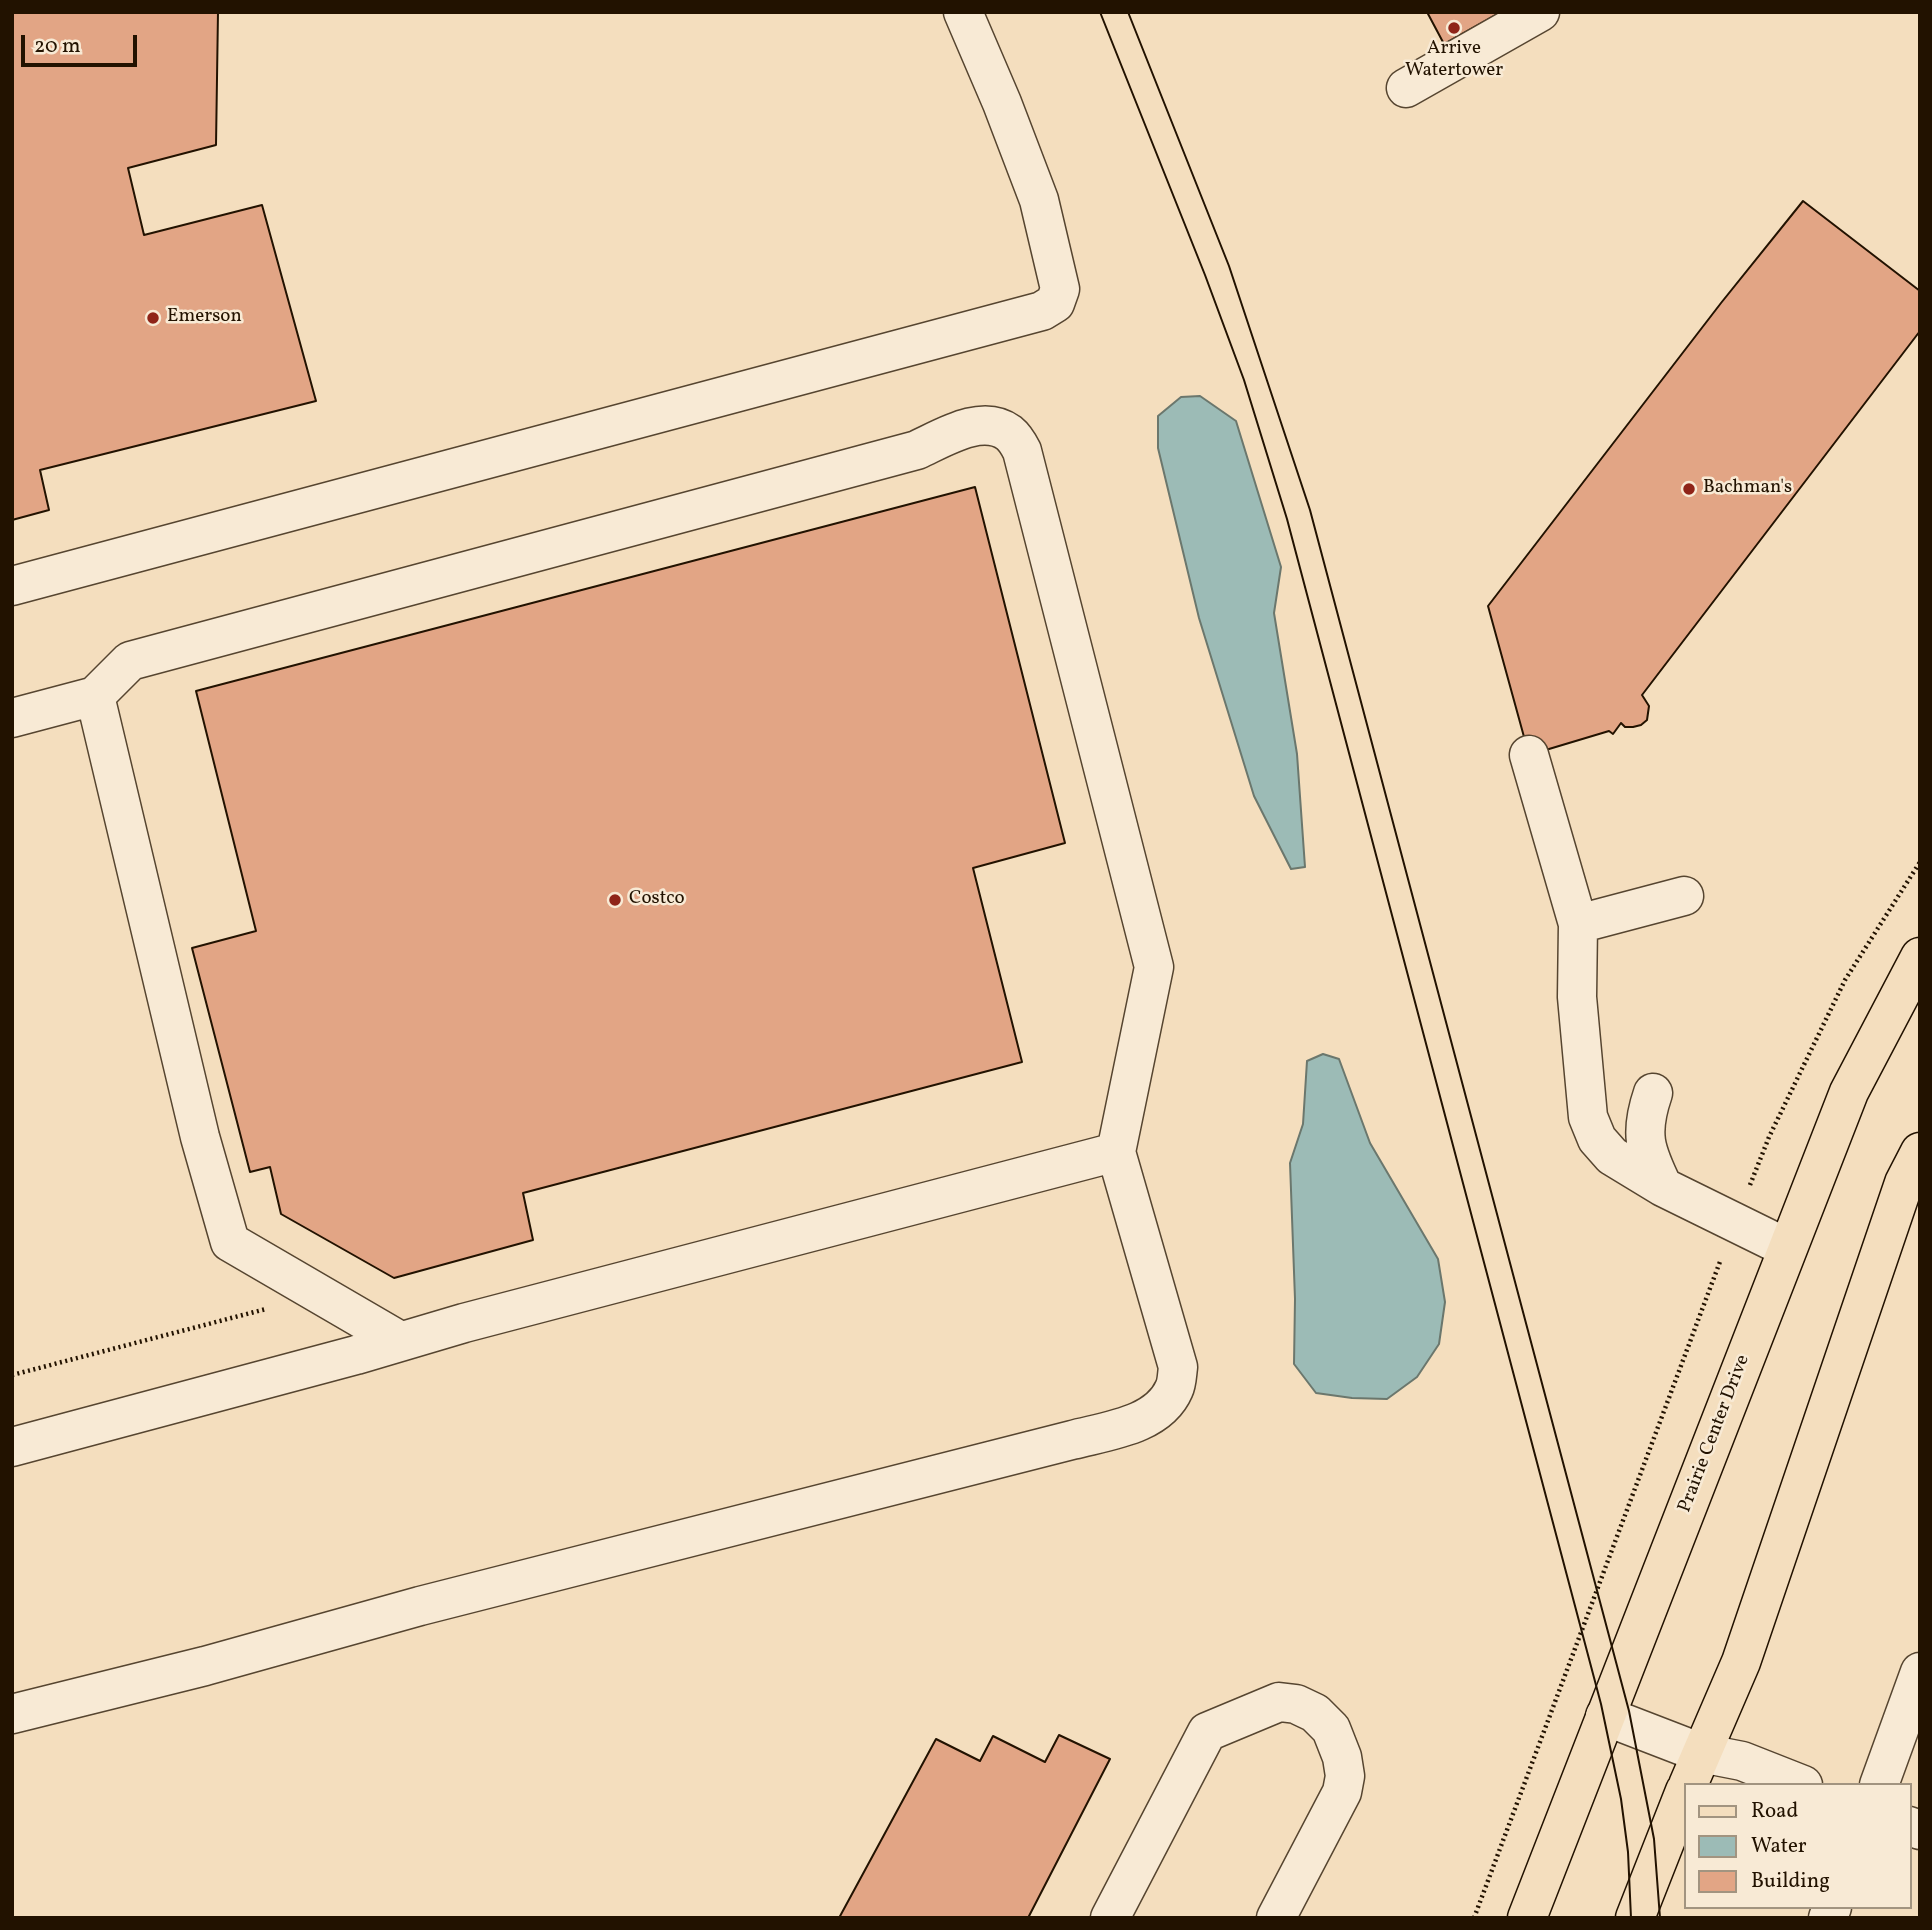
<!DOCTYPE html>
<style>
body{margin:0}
#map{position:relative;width:1932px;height:1930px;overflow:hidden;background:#f4debe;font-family:Vollkorn,serif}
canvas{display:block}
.frame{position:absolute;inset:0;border:14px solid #221200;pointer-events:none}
.legend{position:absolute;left:1684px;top:1783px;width:228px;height:126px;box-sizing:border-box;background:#f8ead5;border:2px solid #a29480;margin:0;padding:9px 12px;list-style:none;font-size:21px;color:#221200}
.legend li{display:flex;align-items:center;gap:14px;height:35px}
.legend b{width:35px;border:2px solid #a29480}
.scale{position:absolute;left:21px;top:35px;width:116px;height:32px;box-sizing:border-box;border:4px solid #221200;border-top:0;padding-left:9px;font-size:21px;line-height:24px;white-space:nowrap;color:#221200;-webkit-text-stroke:5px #f8ead5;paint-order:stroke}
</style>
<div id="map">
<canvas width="1932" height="1930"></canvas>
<div class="frame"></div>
<ul class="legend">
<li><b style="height:9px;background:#f4debe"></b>Road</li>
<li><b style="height:19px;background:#9cbbb6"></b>Water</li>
<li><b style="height:19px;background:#e2a585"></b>Building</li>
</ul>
<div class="scale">20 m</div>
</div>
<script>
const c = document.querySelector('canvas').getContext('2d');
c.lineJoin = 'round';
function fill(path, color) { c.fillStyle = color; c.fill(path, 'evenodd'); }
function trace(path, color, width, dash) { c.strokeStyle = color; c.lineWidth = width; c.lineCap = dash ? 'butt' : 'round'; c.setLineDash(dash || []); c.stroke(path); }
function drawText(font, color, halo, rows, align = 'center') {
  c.font = font + ' Vollkorn,serif'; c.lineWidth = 5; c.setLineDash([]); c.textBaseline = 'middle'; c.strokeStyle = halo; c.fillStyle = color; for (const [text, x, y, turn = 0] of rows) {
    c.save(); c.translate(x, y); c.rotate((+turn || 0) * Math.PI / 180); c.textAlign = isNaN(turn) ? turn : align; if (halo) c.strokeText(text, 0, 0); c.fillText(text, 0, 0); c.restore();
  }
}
const water = new Path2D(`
 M1200,396L1236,421L1281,567L1274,613L1297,754L1305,867L1291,869L1254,796L1199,618L1158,448V416L1181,397Z
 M1323,1054L1339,1059L1370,1143L1438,1259L1445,1302L1439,1344L1417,1377L1387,1399L1352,1398L1316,1393L1294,1364L1295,1299L1290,1163L1303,1124L1307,1061Z`);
fill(water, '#9cbbb6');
trace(water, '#6b776d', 2);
const building = new Path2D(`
 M12,12H218L216,145L128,168L144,235L262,205L316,401L40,470L49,510L12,520Z
 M1427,12H1501L1444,44Z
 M1803,201L1920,291V331L1642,695L1649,706L1647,720L1641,725L1633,727H1625L1621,723L1613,734L1609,731L1529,755L1488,606L1721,303Z
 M975,487L1065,843L973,868L1022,1062L523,1193L533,1240L394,1278L281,1214L270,1167L250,1172L192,948L256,931L196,691Z
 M1059,1735L1110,1759L1028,1918H839L936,1739L980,1761L993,1736L1045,1762Z`);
fill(building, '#e2a585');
trace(building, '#221200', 2);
const minor = new Path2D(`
 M1406,88L1540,12
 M12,586L1042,311L1055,303L1060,289L1039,200L1002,103L963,12
 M95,696L200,1137L230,1242L400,1341
 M12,718L95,696L130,661L917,450C943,438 982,413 1009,433C1014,437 1019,445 1022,451L1154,967L1116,1152L1178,1367C1177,1374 1177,1383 1174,1389C1158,1426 1106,1431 1072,1440L420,1606L205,1666L12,1714
 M1529,755L1578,924L1577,997L1588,1117L1597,1139L1612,1156L1663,1187
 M1578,924L1684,896
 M1653,1093C1639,1134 1645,1150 1663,1187L1787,1248
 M12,1447L356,1355L464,1323L1116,1152
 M1605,1716L1701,1753L1742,1761L1803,1785
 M1879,1785L1920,1672
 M1909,1826L1920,1830
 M1110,1918L1207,1732L1279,1702L1296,1704L1315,1713L1331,1729L1342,1757L1345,1776L1342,1792L1276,1918
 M1828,1918L1832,1907`);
const major = new Path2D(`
 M1688,1785L1741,1662L1904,1183L1920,1152
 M1527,1918L1849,1092L1920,957
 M1635,1918L1685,1791`);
trace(minor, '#564530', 41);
trace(major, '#221200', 41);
trace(new Path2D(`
 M1750,1185L1769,1137L1845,980L1920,862
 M12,1375L266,1309
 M1474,1918L1721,1259`), '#221200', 4.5, [2, 3.5]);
trace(minor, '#f8ead5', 38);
trace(major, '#f4debe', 38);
trace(new Path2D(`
 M1100,12L1205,275L1244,380L1287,519L1601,1704L1621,1799L1628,1852L1631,1918
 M1128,12L1229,266L1310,510L1629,1711L1654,1839L1660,1918`), '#221200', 2);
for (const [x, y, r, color] of [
 [1454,28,7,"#8f2418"],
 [153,318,7,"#8f2418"],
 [1689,489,7,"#8f2418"],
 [615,900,7,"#8f2418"]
]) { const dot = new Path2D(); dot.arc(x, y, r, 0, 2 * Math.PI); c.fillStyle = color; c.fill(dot); trace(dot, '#f8ead5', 2.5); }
drawText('19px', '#221200', '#f8ead5', [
 ["Arrive",1454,50,"center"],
 ["Watertower",1454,72,"center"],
 ["Emerson",167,318],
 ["Bachman's",1703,489],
 ["Costco",629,900]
], 'left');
drawText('19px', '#221200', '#f8ead5', [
 ["Prairie Center Drive",1715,1434,-69]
]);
</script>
